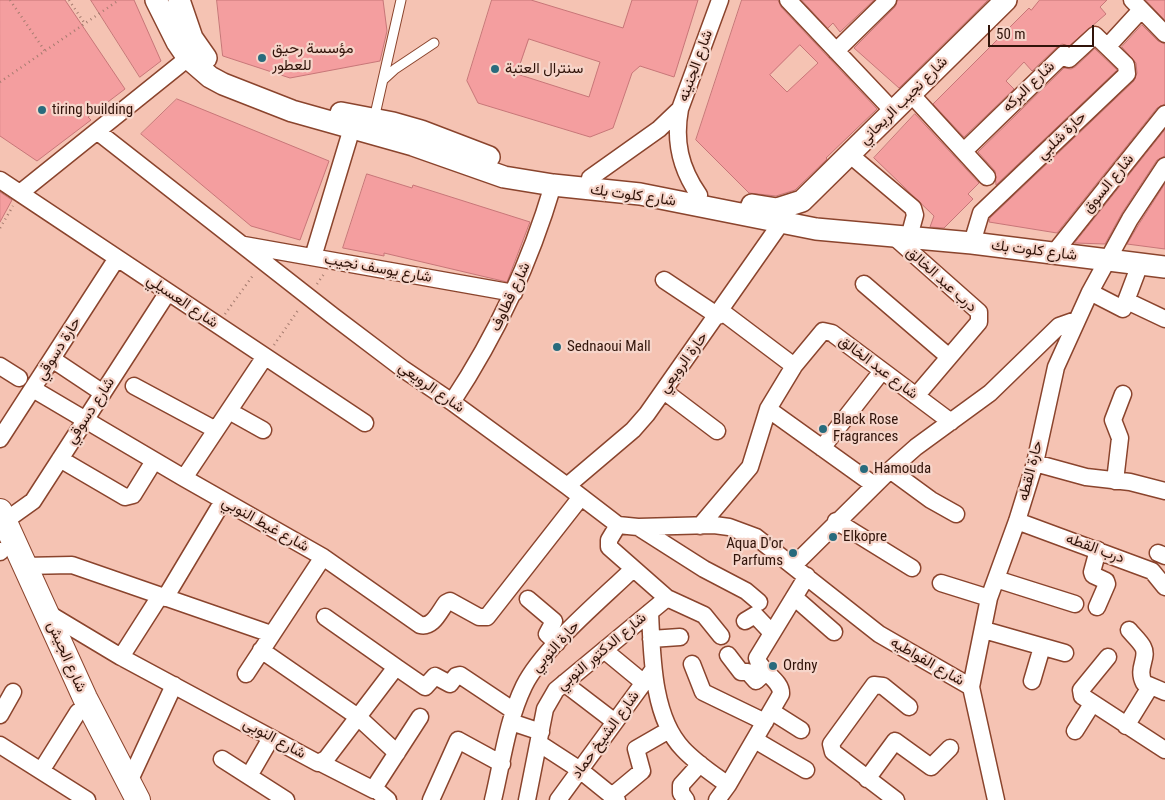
<!DOCTYPE html>
<meta charset="utf-8">
<style>
body{margin:0}
#map{position:relative;width:1165px;height:800px;overflow:hidden;background:#f5c3b3;font-family:"Roboto Condensed",sans-serif}
canvas{display:block}
.scale{position:absolute;left:988px;top:25px;width:106px;height:22px;box-sizing:border-box;border:2px solid #31140a;border-top:0;padding-left:6px;font-size:15px;line-height:18px;white-space:nowrap;color:#31140a;-webkit-text-stroke:4px #f6d5ca;paint-order:stroke}
</style>
<div id="map">
<canvas width="1165" height="800"></canvas>
<div class="scale">50 m</div>
</div>
<script>
const c = document.querySelector('canvas').getContext('2d');
c.lineJoin = 'round';
function fill(path, color) { c.fillStyle = color; c.fill(path, 'evenodd'); }
function trace(path, color, width, dash) { c.strokeStyle = color; c.lineWidth = width; c.lineCap = dash ? 'butt' : 'round'; c.setLineDash(dash || []); c.stroke(path); }
function drawText(font, color, halo, rows, align = 'center') {
  c.font = font + ' "Roboto Condensed",Vazirmatn,sans-serif'; c.lineWidth = 4.5; c.setLineDash([]); c.textBaseline = 'middle'; c.strokeStyle = halo; c.fillStyle = color; for (const [text, x, y, turn = 0] of rows) {
    c.save(); c.translate(x, y); c.rotate((+turn || 0) * Math.PI / 180); c.textAlign = isNaN(turn) ? turn : align; if (halo) c.strokeText(text, 0, 0); c.fillText(text, 0, 0); c.restore();
  }
}
const building = new Path2D(`
 M0,0H65L125,89L88,117L91,120L37,161L0,136Z
 M91,0H134L161,61L140,77Z
 M217,0H383L387,31L380,61L290,78L223,56Z
 M492,0H531L623,28L632,0H698L674,77L640,66L632,73L613,128L590,137L478,103L467,81ZM529,39L600,62L589,97L517,74Z
 M742,0H778L781,7L877,109L826,158L827,159L795,190L776,196L749,193L696,140ZM800,45L818,63L787,92L770,75Z
 M802,0H874L840,32L833,23L828,28Z
 M898,0H988L899,88L854,48L895,7Z
 M1040,0H1107L1100,7L1106,14L1069,46L1062,44L1057,47L1032,71L1024,62L1006,81L1014,89L964,137L933,104L1029,8L1031,10Z
 M1146,0H1165V20Z
 M1142,25L1158,41L1165,44V104L1157,108L1057,233L989,222L990,218L1134,81L1137,73L1136,63L1122,47Z
 M1095,49L1117,70L996,185L995,171L978,152L1064,68L1071,69L1075,67Z
 M177,99L329,161L300,240L251,226L141,134Z
 M915,114L979,183L968,194L973,199L944,228L930,227L934,216L874,158Z
 M1165,130V156L1157,160L1122,213L1105,244L1075,243Z
 M367,174L412,188L413,185L530,222L507,282L384,253V256L343,248Z
 M1165,184V249L1127,244L1139,224Z
 M0,192L12,200L0,222Z`);
fill(building, '#f49e9f');
trace(building, '#c77678', 1);
const service = new Path2D(`
 M383,80L395,69L434,43
 M374,119L401,0`);
const minor = new Path2D(`
 M788,0L893,111
 M1132,0L1165,34
 M1108,46L1141,10
 M836,51L888,0
 M911,94L987,177
 M680,109C674,141 680,168 699,195
 M98,132L333,316L403,369L452,402L567,486L618,525L638,527L714,525L729,527L756,537L879,634L971,687L996,800
 M964,151L1064,54L1069,59L1095,35L1126,65L1127,74L981,213L972,243
 M849,154L913,208L915,215L909,237
 M590,178L659,129L680,109L720,0
 M0,180L365,423
 M20,193L188,58
 M892,235L979,312V322L916,396
 M244,245L514,293
 M1054,253L1165,114
 M313,257L355,118
 M664,280L718,316
 M864,284L949,357
 M1090,292L1123,309L1140,264
 M1127,301L1165,319
 M721,311L794,366
 M52,359L103,393
 M0,366L19,378
 M134,386L216,430
 M33,389L184,478L323,557L420,625C433,628 439,612 446,603L450,601L479,617H487L581,497
 M664,391L717,431
 M452,402C497,334 530,263 553,185
 M768,409L874,485
 M229,411L263,430
 M0,439L117,258
 M822,448L882,371
 M60,459L125,497L133,495L154,461
 M1035,463L1086,477L1130,482L1165,491
 M890,470L931,500L956,514
 M184,478L264,358
 M1115,481L1120,438L1113,420L1123,394
 M567,486L633,430L647,414L781,223
 M5,521L33,501L168,292
 M836,521L912,568
 M1017,521L1152,571L1165,587
 M618,525L609,540V547L667,598L704,615L721,636
 M700,526L750,467L768,409L794,366L823,331L832,333L951,422
 M638,527L704,569L746,591L759,602
 M0,552L1,551
 M1158,553L1165,556
 M794,565L890,470L916,447L990,393L1059,326L1076,320
 M24,566L72,565L271,634
 M996,579L1075,604
 M941,583L989,598
 M794,597L834,632
 M165,598L223,501
 M528,599L554,621L547,634L557,643
 M1097,607L1107,584L1106,581L1093,575L1092,572L1098,550
 M46,612L121,657L318,763L326,759L396,667L425,687L435,676L450,684L456,676L460,675L514,711
 M650,612C652,654 652,717 683,749C696,763 713,774 728,785
 M325,617L396,667
 M745,621L755,615L771,632
 M984,630L1065,653
 M1129,630C1133,635 1140,641 1143,647C1149,658 1136,668 1144,683L1165,692
 M651,639L680,637
 M261,650L358,717L397,753
 M604,650L644,683
 M728,655L741,672H748L756,681L766,672
 M121,657L160,596
 M1108,657L1081,690L1082,696L1165,750
 M692,664L703,692L765,722
 M246,674L323,557
 M1032,681L1042,647
 M564,683L615,722
 M971,687L989,598L1017,521L1035,463L1056,367L1090,292L1130,219L1165,166
 M771,711L801,730
 M0,715L13,692
 M511,722L541,732
 M1126,726L1150,687
 M1075,731L1092,704
 M755,740L806,770
 M540,744L580,770L617,800
 M0,745L87,800
 M222,759L286,800
 M321,763L374,790
 M41,771L78,712
 M249,776L271,738
 M867,779L895,741L931,767L950,748
 M129,782L174,685
 M612,796L642,771L636,749L669,730
 M388,800L374,788L420,717
 M431,800L458,740L502,764
 M493,800C502,763 507,721 524,686C543,648 601,600 633,569
 M527,800L545,709L556,690L667,598
 M558,800L653,670
 M686,800L681,793V785L700,764
 M717,800L728,785L781,694C782,680 760,672 757,658L807,576
 M896,800L833,752L831,744L874,685L883,686L909,707`);
const tertiary = new Path2D(`
 M156,0L177,42L188,58L210,77L223,84L292,111L413,145L504,177L553,185L640,194L816,229L972,243L1165,267
 M179,0L192,38L206,58
 M341,113L393,123L421,131L489,157
 M752,205L777,209L802,201L1006,0`);
const secondary = new Path2D(`
 M0,511L85,698L138,800`);
trace(service, '#8a442d', 11);
trace(minor, '#8a442d', 19);
trace(tertiary, '#8a442d', 24);
trace(secondary, '#8a442d', 26);
trace(new Path2D(`
 M10,0L45,51
 M69,0L85,24
 M0,82L119,0
 M0,228L13,206
 M317,284L324,274
 M225,314L254,274
 M274,345L299,309`), '#a47b6e', 2.5, [1, 4]);
trace(service, '#fff', 9);
trace(minor, '#fff', 16);
trace(tertiary, '#fff', 21);
trace(secondary, '#fff', 24);
for (const [x, y, r, color] of [
 [262,58,5,"#286b7d"],
 [495,69,5,"#286b7d"],
 [42,110,5,"#286b7d"],
 [557,347,5,"#286b7d"],
 [823,429,5,"#286b7d"],
 [864,469,5,"#286b7d"],
 [833,537,5,"#286b7d"],
 [793,553,5,"#286b7d"],
 [773,666,5,"#286b7d"]
]) { const dot = new Path2D(); dot.arc(x, y, r, 0, 2 * Math.PI); c.fillStyle = color; c.fill(dot); trace(dot, '#f6d5ca', 2); }
drawText('15px', '#31140a', '#f6d5ca', [
 ["مؤسسة رحيق",272,49],
 ["للعطور",272,66],
 ["سنترال العتبة",505,69],
 ["tiring building",52,110],
 ["Sednaoui Mall",567,347],
 ["Black Rose",833,420],
 ["Fragrances",833,437],
 ["Hamouda",874,469],
 ["Elkopre",843,537],
 ["Aqua D'or",783,544,"right"],
 ["Parfums",783,561,"right"],
 ["Ordny",783,666]
], 'left');
drawText('15px', '#31140a', '#f6d5ca', [
 ["شارع الجنينه",696,66,-70],
 ["شارع البركه",1029,87,-44],
 ["شارع نجيب الريحاني",904,101,-45],
 ["حارة شلبي",1062,136,-44],
 ["شارع السوق",1109,184,-51],
 ["شارع كلوت بك",633,196,8],
 ["شارع كلوت بك",1034,251,7],
 ["شارع يوسف نجيب",378,269,10],
 ["درب عبد الخالق",941,280,42],
 ["شارع قطاوف",511,297,-65],
 ["شارع العسيلي",182,302,34],
 ["حارة دسوقي",59,349,-58],
 ["حارة الرويعي",684,363,-54],
 ["شارع عبد الخالق",878,368,37],
 ["شارع الرويعي",431,388,35],
 ["شارع دسوقي",91,411,-57],
 ["حارة القطه",1031,471,-76],
 ["شارع غيط النوبي",265,525,29],
 ["درب القطه",1095,549,20],
 ["حارة النوبي",556,647,-48],
 ["شارع الدكتور النوبي",602,652,-40],
 ["شارع الجيش",66,657,66],
 ["شارع الفواطيه",927,662,30],
 ["شارع الشيخ حماد",606,735,-54],
 ["شارع النوبى",274,739,28]
]);
</script>
